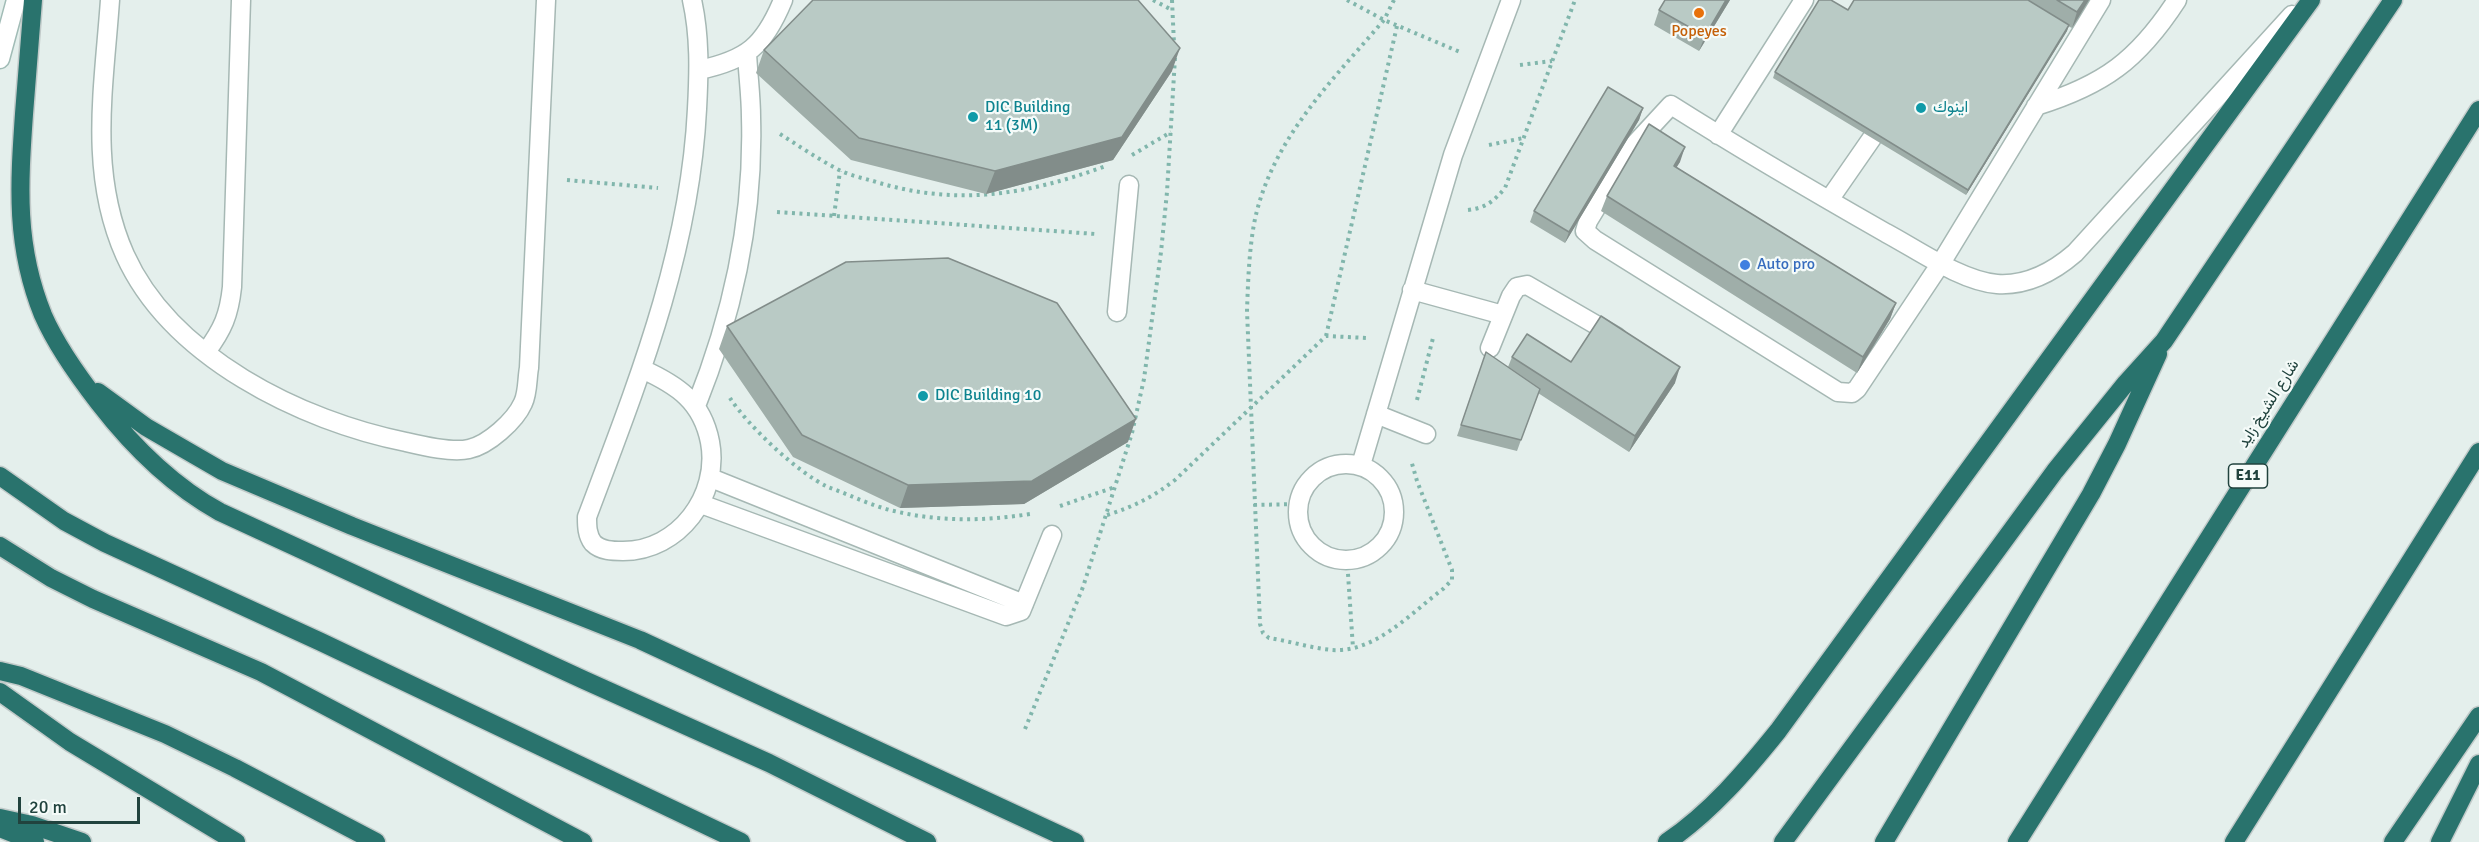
<!DOCTYPE html>
<meta charset="utf-8">
<style>
body{margin:0}
#map{position:relative;width:2479px;height:842px;overflow:hidden;background:#e4efec;font-family:Signika,sans-serif}
canvas{display:block}
.scale{position:absolute;left:18px;top:797px;width:122px;height:27px;box-sizing:border-box;border:3px solid #21433e;border-top:0;padding-left:8px;font-size:18px;line-height:21px;white-space:nowrap;color:#21433e;-webkit-text-stroke:4px #f5fbf9;paint-order:stroke}
</style>
<div id="map">
<canvas width="2479" height="842"></canvas>
<div class="scale">20 m</div>
</div>
<script>
const c = document.querySelector('canvas').getContext('2d');
c.lineJoin = 'round';
function trace(path, color, width, dash) { c.strokeStyle = color; c.lineWidth = width; c.lineCap = dash ? 'butt' : 'round'; c.setLineDash(dash || []); c.stroke(path); }
function fill(path, color) { c.fillStyle = color; c.fill(path, 'evenodd'); }
function drawText(font, color, halo, rows, align = 'center') {
  c.font = font + ' Signika,Vazirmatn,sans-serif'; c.lineWidth = 4.5; c.setLineDash([]); c.textBaseline = 'middle'; c.strokeStyle = halo; c.fillStyle = color; for (const [text, x, y, turn = 0] of rows) {
    c.save(); c.translate(x, y); c.rotate((+turn || 0) * Math.PI / 180); c.textAlign = isNaN(turn) ? turn : align; if (halo) c.strokeText(text, 0, 0); c.fillText(text, 0, 0); c.restore();
  }
}
const lane = new Path2D(`
 M110,0C104,87 88,172 125,255C171,357 301,421 406,442C423,446 452,453 469,449C488,445 515,421 523,403C528,393 527,378 529,368L546,0
 M2101,0L1941,263L1857,389L1852,393L1838,392L1595,240L1585,231L1588,221L1634,145L1671,105C1742,150 1814,192 1886,233C1918,250 1961,281 1997,284C2027,286 2053,272 2075,253L2292,15
 M699,70C747,60 764,46 783,0
 M2036,106C2104,85 2138,60 2177,0
 M1718,135L1804,0
 M1829,200L1872,138
 M1412,290L1503,315
 M1117,312L1129,185
 M1490,348L1511,296L1517,287L1527,285L1617,337
 M206,352C223,329 229,315 232,287L241,0
 M642,369C677,385 702,401 710,442C720,495 679,551 623,551C613,551 601,551 593,543C587,535 587,526 587,517C637,384 690,253 697,109C699,72 700,36 692,0
 M696,406C733,314 754,217 751,117C751,96 748,75 747,53
 M1376,414L1426,434
 M1298 512a48 48 0 1 1 96 0a48 48 0 1 1-96 0Z
 M1361,465L1453,155L1511,0
 M711,478L1024,604
 M701,504L1006,616L1021,611L1052,535`);
const secondary = new Path2D(`
 M0,59L16,0`);
const highway = new Path2D(`
 M33,0C30,38 27,76 24,114C19,186 15,246 43,315C57,347 78,376 99,403C133,447 171,485 220,512L584,680L769,763L927,842
 M98,392L146,427L222,471L352,526L640,640L1075,842
 M0,476L64,521L105,543L321,642L741,842
 M0,546L51,578L93,599L261,672L583,842
 M0,671L21,676L165,734L235,768L376,842
 M0,692L70,742L236,842
 M0,818L32,825L82,842
 M0,828L35,842
 M1667,842C1711,812 1745,772 1778,731L2311,0
 M1783,842L2055,471L2126,383L2164,341L2393,0
 M1884,842L2091,494L2117,444L2158,354
 M2017,842L2479,110
 M2234,842L2479,452
 M2393,842L2479,716
 M2440,842L2479,764`);
trace(lane, '#a6b8b4', 21);
trace(secondary, '#a1bcb6', 21);
trace(highway, '#c1cac9', 21);
trace(new Path2D(`
 M1153,0L1172,10
 M1172,0L1174,44
 M1347,0L1384,20L1460,52
 M1394,0L1384,20C1331,82 1270,141 1254,224C1249,252 1248,282 1247,311L1260,624L1263,633L1269,638C1289,641 1311,648 1332,650C1375,653 1411,613 1443,589L1452,580V570L1417,481L1411,460
 M1520,65L1552,61
 M780,134C799,146 818,159 839,170C849,175 862,178 873,181C956,207 1026,195 1106,166
 M1489,145L1523,138
 M1132,155L1171,132
 M567,180L658,188
 M1468,210C1486,208 1494,201 1505,188L1575,0
 M777,212L1096,234
 M834,216L840,171
 M1326,336L1397,26
 M730,398C748,426 798,473 828,487C850,495 872,506 894,511C940,522 984,521 1030,514
 M1417,400L1433,338
 M1254,505L1299,504
 M1060,506L1115,487
 M1107,515C1133,507 1153,497 1175,480L1326,336L1367,338
 M1347,559L1353,648
 M1025,729L1083,587L1132,433L1144,379L1161,252L1167,192L1175,58`), '#81b6ac', 4, [3, 4.5]);
trace(lane, '#fff', 18);
trace(secondary, '#fff', 18);
trace(highway, '#29736d', 18);
fill(new Path2D(`
 M1730,0L1699,51L1654,25L1659,10Z
 M1854,0H2089L2072,28L2068,26L2067,31L1966,195L1773,78L1775,72L1848,10Z
 M764,50L1172,71L1113,160L986,194L851,160L756,73Z
 M1643,108L1639,120L1565,243L1530,222L1534,211Z
 M1680,162L1676,167L1896,303L1890,319L1857,373L1601,211L1607,196Z
 M727,326L1128,442L1024,504L900,508L793,457L719,349Z
 M1486,352L1508,367L1512,357L1571,362L1675,383L1629,452L1538,393L1517,451L1457,436Z`), '#9faea9');
fill(new Path2D(`
 M1726,0H1730L1699,51L1705,36Z
 M2085,0H2089L2072,28L2077,12Z
 M2069,25L2067,31L1966,195L1968,190Z
 M1180,48L1172,71L1113,160L986,194L995,171Z
 M1643,108L1639,120L1565,243L1569,232Z
 M1685,147L1680,162L1668,181L1674,166Z
 M1896,303L1890,319L1857,373L1863,357Z
 M1680,367L1675,383L1629,452L1635,436Z
 M1136,419L1128,442L1024,504L900,508L908,485Z`), '#828d8a');
const building = new Path2D(`
 M813,0H1138L1180,48L1122,137L995,171L859,138L764,50Z
 M1665,0H1726L1705,36L1659,10Z
 M1819,0H1831L1848,10L1854,0H2028L2069,25L1968,190L1775,72Z
 M2057,0H2085L2077,12Z
 M1608,87L1643,108L1569,232L1534,211Z
 M1649,124L1685,147L1674,166L1896,303L1863,357L1607,196Z
 M948,258L1057,303L1136,419L1032,481L908,485L802,435L727,326L846,262Z
 M1601,316L1680,367L1635,436L1512,357L1527,334L1571,362Z
 M1486,352L1540,389L1521,440L1461,425Z`);
fill(building, '#b9cac5');
trace(building, '#828d8a', 1.5);
for (const [x, y, r, color] of [
 [1699,13,6,"#e8710a"],
 [1921,108,6,"#0f9aa8"],
 [973,117,6,"#0f9aa8"],
 [1745,265,6,"#3f7fe0"],
 [923,396,6,"#0f9aa8"]
]) { const dot = new Path2D(); dot.arc(x, y, r, 0, 2 * Math.PI); c.fillStyle = color; c.fill(dot); trace(dot, '#f5fbf9', 2); }
for (const [x, y, w] of [
 [2248,476,39]
]) { const box = new Path2D(); box.roundRect(x - w / 2, y - 12, w, 24, 4.5); c.fillStyle = '#f5fbf9'; c.fill(box); trace(box, '#21433e', 1.5); }
drawText('bold 15px', '#21433e', null, [
 ["E11",2248,476]
]);
drawText('16px', '#c56008', '#f5fbf9', [
 ["Popeyes",1699,32]
]);
drawText('16px', '#0d838f', '#f5fbf9', [
 ["DIC Building",985,108],
 ["11 (3M)",985,126],
 ["اينوك",1933,108],
 ["DIC Building 10",935,396]
], 'left');
drawText('16px', '#366cbe', '#f5fbf9', [
 ["Auto pro",1757,265]
], 'left');
drawText('16px', '#21433e', '#f5fbf9', [
 ["شارع الشيخ زايد",2269,404,-58]
]);
</script>
